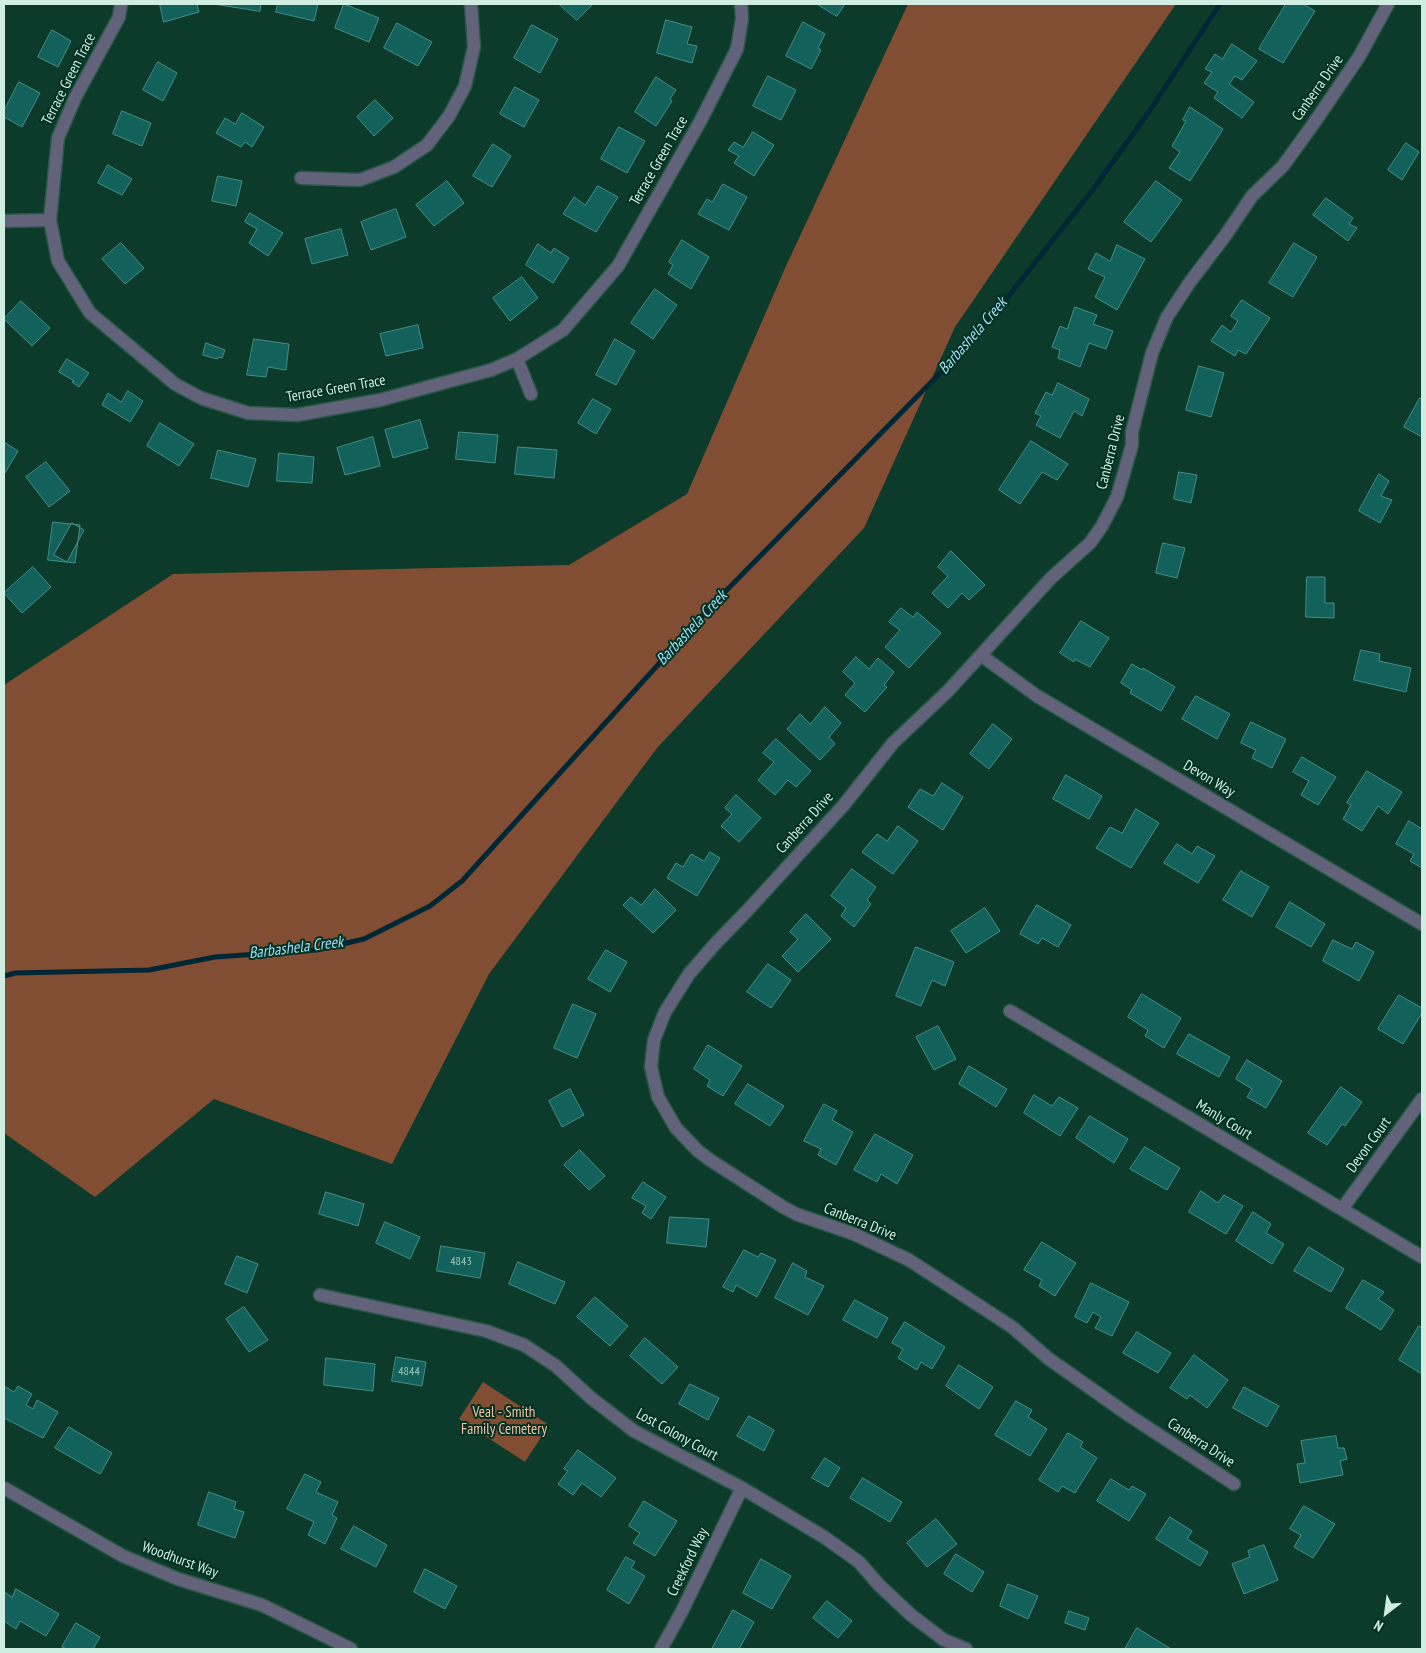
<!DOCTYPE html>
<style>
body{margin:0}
#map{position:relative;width:1426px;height:1653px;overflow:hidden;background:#0c3b2b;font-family:"PT Sans Narrow",sans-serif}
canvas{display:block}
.frame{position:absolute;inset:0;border:5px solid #cfede0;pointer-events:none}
.north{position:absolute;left:1361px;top:1588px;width:50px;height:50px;-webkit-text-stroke:4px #003122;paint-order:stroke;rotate:210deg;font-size:14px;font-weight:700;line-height:20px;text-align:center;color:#cfede0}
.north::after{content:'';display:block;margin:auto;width:18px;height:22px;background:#cfede0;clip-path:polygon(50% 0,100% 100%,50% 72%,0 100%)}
</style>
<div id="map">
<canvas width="1426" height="1653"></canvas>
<div class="frame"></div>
<div class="north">N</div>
</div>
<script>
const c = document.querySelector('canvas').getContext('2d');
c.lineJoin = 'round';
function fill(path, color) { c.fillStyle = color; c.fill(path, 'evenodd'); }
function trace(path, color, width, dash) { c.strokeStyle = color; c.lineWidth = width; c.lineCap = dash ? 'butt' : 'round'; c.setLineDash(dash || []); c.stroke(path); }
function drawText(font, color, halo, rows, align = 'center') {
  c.font = font + ' "PT Sans Narrow",sans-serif'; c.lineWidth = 4; c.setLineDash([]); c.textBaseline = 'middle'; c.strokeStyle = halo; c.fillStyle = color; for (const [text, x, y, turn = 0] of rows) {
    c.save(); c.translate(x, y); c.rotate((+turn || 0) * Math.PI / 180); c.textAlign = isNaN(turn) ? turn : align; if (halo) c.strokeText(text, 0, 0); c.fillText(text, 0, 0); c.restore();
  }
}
fill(new Path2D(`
 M908,4H1176L955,327L864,528L657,748L489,974L392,1164L214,1099L95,1197L4,1133V685L173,574L569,565L687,494L786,266Z
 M483,1382L549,1425L525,1462L459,1419Z`), '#814d33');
trace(new Path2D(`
 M4,976L15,973L149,970L215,957L316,950L364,939L430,906L462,881L714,603L950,363L999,308L1091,192L1149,112L1220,4`), '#002735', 5);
const building = new Path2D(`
 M160,4H197L199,12L164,22Z
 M214,4H261L260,11Z
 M278,4H318L314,21L276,12Z
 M344,4L379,18L369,42L335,28Z
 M559,4H593L577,20Z
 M817,4H845L837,16Z
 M1286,4H1303L1315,11L1283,63L1259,49Z
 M666,20L692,27L687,44L697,46L692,63L657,53Z
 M803,22L825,34L818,48L821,50L811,69L786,56Z
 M397,23L432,42L418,66L384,48Z
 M532,25L558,39L540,73L514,58Z
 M52,30L71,41L58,67L38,57Z
 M1232,44L1257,61L1242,80L1235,76L1229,84L1254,102L1242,118L1214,98L1218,92L1204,83L1212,72L1205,69L1215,54L1222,59Z
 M158,62L177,73L163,101L143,90Z
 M768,76L796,90L781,120L753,106Z
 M656,77L676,90L670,99L672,101L656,126L635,112Z
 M19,82L40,93L22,127L4,117V111Z
 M515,87L539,100L524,127L500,114Z
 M375,100L393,118L374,136L357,117Z
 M1190,107L1223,129L1190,181L1169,168L1180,152L1172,146L1186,121L1183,120Z
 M122,111L151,123L142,146L113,134Z
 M242,113L264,127L252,147L245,142L241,147L216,133L225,118L235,124Z
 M619,127L645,141L627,173L601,159Z
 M753,132L774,145L754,176L734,163L739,156L728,150L734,142L743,147Z
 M1406,143L1419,152L1402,180L1388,170Z
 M493,144L511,156L492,187L473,176Z
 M108,165L132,179L122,195L98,183Z
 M218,176L242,181L236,206L212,201Z
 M447,181L464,203L434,226L416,205Z
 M1156,181L1182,200L1151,242L1124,222Z
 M723,184L747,197L729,230L698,214L707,199L712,202Z
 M598,186L618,197L596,232L563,214L574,197L585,205Z
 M1326,198L1353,218L1349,224L1357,228L1348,241L1313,215Z
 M396,209L406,237L371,250L361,222Z
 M250,213L283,233L268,256L249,243L257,229L245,222Z
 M341,229L348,255L312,264L305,239Z
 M682,240L709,257L691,289L668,274L673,265L669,262Z
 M121,243L144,268L125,284L102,259Z
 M1294,243L1317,257L1293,297L1269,283Z
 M538,244L551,253L554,248L569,258L553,283L526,265Z
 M1117,245L1145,259L1117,310L1095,297L1105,277L1088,269L1096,253L1110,261Z
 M522,277L538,298L510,321L493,298Z
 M655,289L677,305L653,339L631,323Z
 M1242,300L1270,318L1246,354L1238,350L1235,356L1211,341L1222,325L1231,332L1238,321L1231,316Z
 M21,301L50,328L32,346L4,319Z
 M1075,307L1097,315L1093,324L1113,331L1106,349L1089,343L1080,367L1058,358L1060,350L1052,347L1060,326L1067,329Z
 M418,325L423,348L386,356L380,334Z
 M254,339L289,344L286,370L268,367L266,377L247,375Z
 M615,339L635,351L616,385L596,375Z
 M206,343L225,350L222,358L219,357L217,359L203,355Z
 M67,359L89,373L79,387L72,382L74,381L59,372Z
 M1199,366L1224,373L1211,417L1186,410Z
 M1058,383L1089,399L1082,416L1074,411L1060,438L1036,425L1041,416L1035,413L1046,392L1052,395Z
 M128,391L143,401L130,422L102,405L108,393L121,402Z
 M1420,398L1422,400V437L1404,427Z
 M593,399L611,409L596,434L578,423Z
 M420,420L428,448L393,458L385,430Z
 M160,423L194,444L179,466L147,446Z
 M459,432L498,435L495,463L456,459Z
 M373,437L380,466L345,475L337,448Z
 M1031,441L1068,464L1057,480L1042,472L1020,504L999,490Z
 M4,442L18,451L5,473L4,472Z
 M518,447L557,450L554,478L515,474Z
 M218,450L256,459L248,487L211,478Z
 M279,453L314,457L312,483L277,481Z
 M46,462L70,491L49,507L26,477Z
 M1179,472L1197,475L1191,503L1174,499Z
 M1379,474L1389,481L1381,496L1392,500L1380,523L1359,511Z
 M53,522L80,525L75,563L48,560Z
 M72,523L84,530L67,562L54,555Z
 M1163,543L1185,548L1177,578L1156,573Z
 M951,551L985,585L969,600L962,593L948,608L932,593L948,576L938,567Z
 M33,567L51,587L22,613L4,593Z
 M1307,577H1325V603H1334V618L1306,617Z
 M901,608L913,617L917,612L941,633L909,668L885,647L900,630L889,622Z
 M1081,621L1109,638L1090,667L1075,659L1074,662L1060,653Z
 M1361,650L1380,654L1379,661L1411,668L1406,692L1354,680Z
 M856,657L869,669L878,658L894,672L884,685L887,687L865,712L845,695L855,683L843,672Z
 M1132,664L1142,670L1143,668L1175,687L1161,711L1130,693L1132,690L1121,683Z
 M1196,696L1230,714L1217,739L1182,719Z
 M825,707L841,723L829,737L835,744L820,760L787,729L800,714L810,724Z
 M1251,722L1286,739L1272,768L1252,758L1256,750L1241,743Z
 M993,724L1012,739L989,769L970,754Z
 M776,739L811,771L796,787L788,780L775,795L758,780L774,762L763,753Z
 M1302,757L1336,777L1318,805L1301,795L1309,781L1293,772Z
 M1367,771L1402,792L1388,814L1378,806L1362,831L1343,819L1351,805L1347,803Z
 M1066,775L1102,796L1089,819L1053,799Z
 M942,783L963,797L943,830L908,807L920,789L933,796Z
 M736,795L761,818L739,842L721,826L732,814L725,808Z
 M1136,809L1159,823L1131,868L1096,848L1110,827L1122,833Z
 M1409,821L1422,829V868L1410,861L1414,854L1396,844Z
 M898,826L918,841L893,874L862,852L877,834L887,841Z
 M1177,844L1192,854L1197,846L1215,856L1198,883L1164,863Z
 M710,852L720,858L697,896L667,878L676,863L683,867L691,854L704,861Z
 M852,869L876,887L867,900L871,904L854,927L841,916L846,908L831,896Z
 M1241,871L1269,887L1252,917L1223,900Z
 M655,889L676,910L653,933L623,905L631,897L641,905Z
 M1290,902L1325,924L1311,947L1276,927Z
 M1037,905L1071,925L1058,947L1042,938L1038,944L1020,934Z
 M985,908L1000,931L966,953L951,931Z
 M806,914L831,939L798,972L782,956L798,939L790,932Z
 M1333,940L1352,949L1356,942L1374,952L1359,981L1323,961Z
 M916,947L954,962L945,986L932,980L921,1006L896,996Z
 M606,950L627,962L610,992L588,979Z
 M768,964L791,980L771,1008L747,992Z
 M1142,994L1181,1018L1164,1048L1145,1036L1148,1030L1128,1017Z
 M1399,995L1422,1008V1013L1403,1044L1378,1029Z
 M573,1004L596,1014L577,1058L554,1048Z
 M938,1026L956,1059L934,1070L916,1037Z
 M1189,1034L1230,1057L1219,1077L1177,1054Z
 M708,1045L742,1066L723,1096L707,1086L710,1080L694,1069Z
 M1247,1060L1282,1081L1266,1108L1247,1097L1252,1089L1236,1079Z
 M969,1066L1007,1089L996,1107L959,1084Z
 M748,1084L784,1106L770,1126L735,1104Z
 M1341,1087L1362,1102L1345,1126L1342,1124L1327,1145L1308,1133Z
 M570,1089L584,1115L562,1127L549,1101Z
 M1034,1095L1052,1106L1059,1097L1078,1108L1060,1136L1024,1113Z
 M824,1104L837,1111L832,1120L853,1132L836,1165L818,1155L821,1149L804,1141Z
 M1090,1116L1128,1139L1114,1163L1076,1138Z
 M875,1134L913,1155L897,1184L881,1174L877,1182L854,1170Z
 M1145,1147L1180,1168L1167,1190L1130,1169Z
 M580,1150L605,1176L589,1190L564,1165Z
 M643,1182L666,1197L651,1219L642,1213L646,1206L632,1198Z
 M1201,1191L1218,1203L1224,1195L1243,1206L1226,1234L1189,1212Z
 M326,1192L364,1204L358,1226L319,1214Z
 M1253,1212L1271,1224L1266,1233L1284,1244L1272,1264L1236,1241Z
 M670,1217L709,1219L706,1247L667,1243Z
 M385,1222L420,1237L410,1259L376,1243Z
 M1042,1242L1076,1263L1055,1296L1039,1286L1042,1280L1024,1270Z
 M441,1246L485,1253L480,1278L437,1271Z
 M1309,1247L1344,1269L1331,1292L1294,1271Z
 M744,1250L758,1257L761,1253L776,1260L757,1297L736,1285L733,1292L723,1287Z
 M237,1256L258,1264L247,1293L225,1284Z
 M518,1262L565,1282L555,1304L509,1284Z
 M793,1263L807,1271L805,1277L824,1286L808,1315L775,1298Z
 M1363,1280L1384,1292L1378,1299L1394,1310L1381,1330L1346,1308Z
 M1091,1283L1129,1302L1112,1336L1095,1328L1101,1317L1093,1312L1087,1323L1075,1317Z
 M595,1297L628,1326L610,1346L577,1317Z
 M855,1300L888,1318L877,1338L843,1320Z
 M244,1307L268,1340L249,1352L226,1319Z
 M905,1322L945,1347L932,1369L921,1362L917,1370L898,1358L903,1349L892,1343Z
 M1419,1326L1422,1328V1374L1399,1360Z
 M1137,1332L1171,1353L1158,1373L1123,1353Z
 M645,1338L678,1367L662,1384L630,1356Z
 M1194,1355L1228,1380L1207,1408L1190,1395L1187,1399L1170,1388Z
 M396,1357L426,1362L422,1386L392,1381Z
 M326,1358L375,1364L373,1391L324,1385Z
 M959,1365L993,1387L979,1409L946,1386Z
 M690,1384L719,1398L708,1420L679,1404Z
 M4,1386L14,1392L18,1386L32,1394L26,1405L33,1409L37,1400L58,1412L43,1438L4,1418Z
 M1244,1387L1279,1406L1267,1427L1233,1408Z
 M1016,1401L1032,1410L1028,1417L1047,1429L1030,1456L995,1435Z
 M749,1416L774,1430L764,1451L737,1436Z
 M69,1427L112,1453L100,1474L55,1448Z
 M1068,1433L1083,1442L1080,1447L1097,1458L1075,1493L1062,1486L1058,1492L1039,1480Z
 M1336,1436L1338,1448H1344L1347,1459L1340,1461L1343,1475L1300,1483L1297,1464L1305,1463L1301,1441Z
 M578,1450L616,1478L601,1497L582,1483L573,1495L558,1484L568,1471L564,1469Z
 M825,1458L840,1468L828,1487L812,1478Z
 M305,1474L321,1482L316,1492L338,1502L332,1515L337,1518L325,1544L308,1535L314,1522L287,1509Z
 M863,1478L902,1502L890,1522L850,1498Z
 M1111,1479L1129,1490L1132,1486L1146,1494L1129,1521L1097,1501Z
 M209,1492L236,1502L234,1509L244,1512L235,1538L198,1525Z
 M644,1501L677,1521L655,1556L633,1543L640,1533L629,1526Z
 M1304,1506L1335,1524L1313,1558L1294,1547L1301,1535L1290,1529Z
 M1170,1517L1192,1531L1187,1539L1208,1552L1200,1566L1156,1539Z
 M936,1519L957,1544L927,1567L907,1543Z
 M354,1526L387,1545L376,1567L341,1549Z
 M1264,1545L1278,1580L1244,1594L1232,1564L1250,1557L1248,1551Z
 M956,1554L984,1572L972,1592L944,1574Z
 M626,1557L635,1562L631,1568L645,1576L629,1604L607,1590Z
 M761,1559L791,1576L772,1609L743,1593Z
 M425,1569L457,1586L445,1609L414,1592Z
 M1008,1584L1038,1596L1028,1619L1000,1606Z
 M16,1589L59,1614L46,1636L20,1621L16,1629L4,1621V1592L12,1597Z
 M827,1601L852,1621L838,1638L813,1618Z
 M733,1610L754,1622L739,1649H712Z
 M1069,1611L1089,1618L1085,1630L1065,1623Z
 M76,1623L100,1637L93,1649H67L62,1647Z
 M1137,1628L1171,1649H1125Z`);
fill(building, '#12615a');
trace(building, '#478d86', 1);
const minor = new Path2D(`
 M121,4L119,17L75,98L58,138L50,220L58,261L90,313L175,384L201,398L248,413L297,415L380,400L491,370L517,359L563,330L618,266L701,120L737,49L742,19L741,4
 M301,178L360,180L394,167L427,145L449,116L465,86L474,47L471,4
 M4,221L50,220
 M517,359L531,394
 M982,656L1037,696L1422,924
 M1010,1011L1422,1257
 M1342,1209L1422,1099
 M320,1295L486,1331L524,1345L556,1366L591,1398L634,1431L742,1488L824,1537L859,1562L879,1585L911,1615L944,1640L966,1649
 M1234,1484L1130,1416L1049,1359L1012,1327L909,1260L854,1234L796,1214L783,1207L710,1160L698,1151L676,1128L658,1097L651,1067L654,1040L665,1012L689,974L715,944L746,912L843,806L893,743L948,691L1051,578L1090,543L1102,526L1117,497L1132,445V432L1152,353L1167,317L1190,282L1225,236L1252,196L1283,166L1314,123L1359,57L1388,4
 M4,1488L123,1556L178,1579L262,1605L351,1649
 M661,1649L681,1613L742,1488`);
trace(minor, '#2b5748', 15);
trace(minor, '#63627b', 12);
drawText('12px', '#a0cabe', null, [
 ["4843",461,1262],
 ["4844",409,1372]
]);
drawText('15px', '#cfede0', '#003122', [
 ["Terrace Green Trace",69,79,-63],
 ["Canberra Drive",1318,88,-55],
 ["Terrace Green Trace",659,161,-60],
 ["Terrace Green Trace",336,389,-10],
 ["Canberra Drive",1111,452,-76],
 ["Devon Way",1209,779,31],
 ["Canberra Drive",805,823,-48],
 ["Manly Court",1224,1120,31],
 ["Devon Court",1369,1145,-54],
 ["Canberra Drive",860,1222,22],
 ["Lost Colony Court",677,1435,29],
 ["Canberra Drive",1201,1443,33],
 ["Woodhurst Way",180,1560,20],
 ["Creekford Way",688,1562,-64]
]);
drawText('15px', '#f5c0a7', '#003122', [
 ["Veal - Smith",504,1413],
 ["Family Cemetery",504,1430]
]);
drawText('italic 16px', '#a4dff9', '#003122', [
 ["Barbashela Creek",973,336,-49],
 ["Barbashela Creek",692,628,-47],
 ["Barbashela Creek",296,948,-7]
]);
</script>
